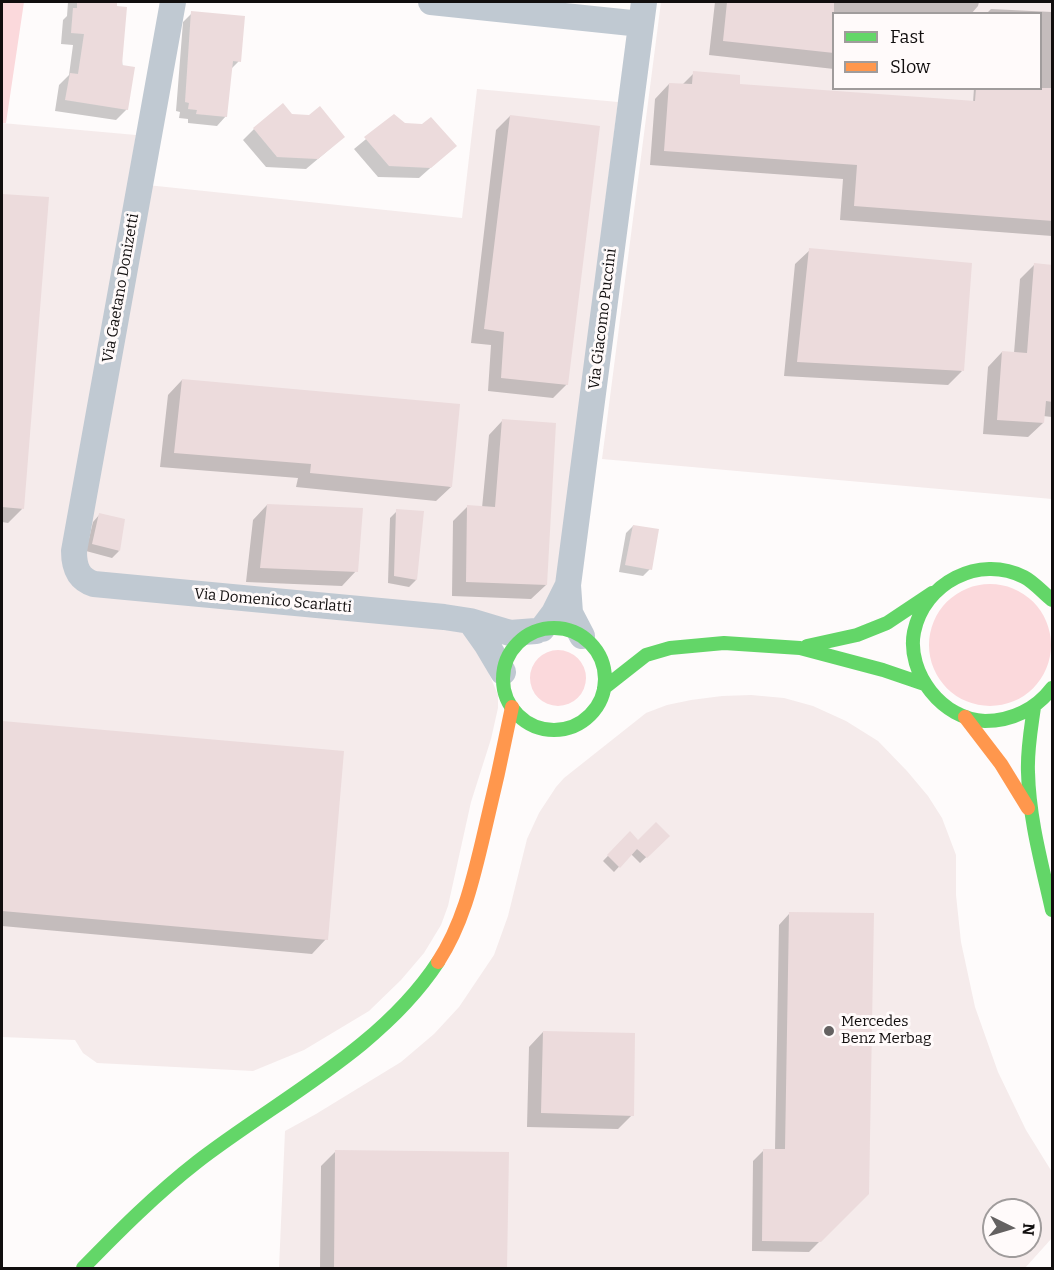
<!DOCTYPE html>
<style>
body{margin:0}
#map{position:relative;width:1054px;height:1270px;overflow:hidden;background:#fefbfb;font-family:Bitter,serif}
canvas{display:block}
.frame{position:absolute;inset:0;border:3px solid #110e0e;pointer-events:none}
.legend{position:absolute;left:832px;top:12px;width:210px;height:78px;box-sizing:border-box;background:#fffafa;border:2px solid #a09c9c;margin:0;padding:8px 10px;list-style:none;font-size:18px;color:#110e0e}
.legend li{display:flex;align-items:center;gap:12px;height:30px}
.legend b{width:30px;border:2px solid #a09c9c}
.north{position:absolute;left:982px;top:1198px;width:60px;height:60px;box-sizing:border-box;background:#fffafa;border:2px solid #a09c9c;border-radius:50%;rotate:95deg;font-size:16px;font-weight:700;line-height:24px;text-align:center;color:#110e0e}
.north::after{content:'';display:block;margin:auto;width:21px;height:27px;background:#646161;clip-path:polygon(50% 0,100% 100%,50% 72%,0 100%)}
</style>
<div id="map">
<canvas width="1054" height="1270"></canvas>
<div class="frame"></div>
<ul class="legend">
<li><b style="height:8px;background:#63d668"></b>Fast</li>
<li><b style="height:8px;background:#ff974d"></b>Slow</li>
</ul>
<div class="north">N</div>
</div>
<script>
const c = document.querySelector('canvas').getContext('2d');
c.lineJoin = 'round';
function fill(path, color) { c.fillStyle = color; c.fill(path, 'evenodd'); }
function trace(path, color, width, dash) { c.strokeStyle = color; c.lineWidth = width; c.lineCap = dash ? 'butt' : 'round'; c.setLineDash(dash || []); c.stroke(path); }
function drawText(font, color, halo, rows, align = 'center') {
  c.font = font + ' Bitter,serif'; c.lineWidth = 6; c.setLineDash([]); c.textBaseline = 'middle'; c.strokeStyle = halo; c.fillStyle = color; for (const [text, x, y, turn = 0] of rows) {
    c.save(); c.translate(x, y); c.rotate((+turn || 0) * Math.PI / 180); c.textAlign = isNaN(turn) ? turn : align; if (halo) c.strokeText(text, 0, 0); c.fillText(text, 0, 0); c.restore();
  }
}
fill(new Path2D(`
 M661,2H1052V499L602,459ZM834,14H1040V88H834Z
 M477,89L618,102L555,596L530,623L511,628L487,669L498,695V708L491,739L471,802L448,906L441,925L424,953L401,980L369,1011L304,1050L253,1071L97,1063L83,1053L75,1040L2,1037V123L136,135L128,183L462,218Z
 M751,695L784,698L813,706L846,721L878,741L907,771L928,796L942,818L956,855V895L961,942L975,1007L998,1072L1026,1130L1052,1172V1238L1025,1268H279L285,1131L316,1114L401,1062L434,1034L459,1007L494,955L508,916L527,839L539,813L556,787L564,778L646,713L667,705L691,700L722,696ZM994,1210H1030V1246H994Z`), '#f5ebeb');
fill(new Path2D(`
 M2,2H24L6,123H2Z
 M929 645a61 61 0 1 1 122 0a61 61 0 1 1-122 0Z
 M530 678a28 28 0 1 1 56 0a28 28 0 1 1-56 0Z`), '#fbd9dc');
fill(new Path2D(`
 M68,2H116L127,109L116,120L55,111L59,85L69,75L73,45L61,44L63,20L67,16Z
 M715,2H979L978,6L971,14H834V69L709,55Z
 M991,9L1052,12V236L840,220L843,179L650,165L655,99L669,84L682,85L694,73L738,86L973,103L974,88H1040V14H986Z
 M192,13L239,61L230,70L226,116L217,126L188,123V119L179,118L180,112L176,111L183,22Z
 M291,115L332,147L306,169L266,167L243,140L254,129Z
 M394,116L404,124L455,146L419,178L378,177L354,149Z
 M510,116L567,384L553,398L488,391L491,345L471,343L496,130Z
 M2,195L47,199L22,509L8,523L2,522Z
 M810,250L962,371L948,385L784,376L795,264Z
 M1034,265L1052,266V417L1043,416V423L1028,437L983,434L988,367L1002,352L1014,353L1020,279Z
 M182,380L451,487L436,501L296,487L298,478L160,467L168,395Z
 M503,420L546,585L531,599L452,596L453,521L467,507L482,508L489,435Z
 M267,505L356,571L342,586L246,582L253,520Z
 M397,511L416,580L409,587L388,583L390,518Z
 M100,514L119,551L112,558L86,551L93,522Z
 M633,526L650,569L643,576L619,572L626,533Z
 M2,723L343,753L326,939L312,954L2,926Z
 M630,833L638,842L668,836L640,863L631,854L614,872L603,861Z
 M789,914L868,1193L809,1252L752,1251L753,1161L764,1150H775L779,925Z
 M543,1032L632,1115L618,1129L527,1127L529,1047Z
 M336,1151L506,1268H320L321,1166Z`), '#0003');
fill(new Path2D(`
 M77,2H117V6L127,7L122,65L135,67L128,110L65,100L70,73L78,74L84,34L71,33L73,8H77Z
 M727,2H834V53L723,41Z
 M191,11L245,16L241,62L233,61L227,117L196,114L197,110L188,109L189,103L185,102Z
 M693,71L740,75V84L975,101L976,88H1053V221L854,206L857,165L664,151L669,83L692,84Z
 M283,103L292,114L309,115L320,106L345,137L318,159L277,157L253,128Z
 M394,114L405,123L422,124L431,117L457,146L431,168L389,166L364,137Z
 M510,115L600,126L568,385L501,378L504,332L484,329Z
 M2,194L49,197L24,509L2,507Z
 M809,248L972,263L964,371L797,362Z
 M1034,263L1053,265V402L1046,401L1044,423L997,420L1002,351L1027,353Z
 M182,379L460,404L452,487L310,473L311,464L174,453Z
 M502,419L556,423L547,585L466,582L467,505L495,507Z
 M267,504L363,508L358,572L260,568Z
 M396,509L424,511L417,580L394,576Z
 M99,513L125,519L120,551L92,544Z
 M633,525L659,529L652,570L625,565Z
 M2,721L344,751L328,940L2,911Z
 M656,822L670,836L647,858L637,849L620,868L607,855L630,831L638,840Z
 M789,912L874,913L869,1194L821,1242L762,1241L763,1149H785Z
 M543,1031L635,1033L634,1116L541,1113Z
 M335,1150L509,1152L507,1269H334Z`), '#ecdbdc');
trace(new Path2D(`
 M173,2L74,551C74,567 78,579 94,584L444,617L470,621L510,633L536,631
 M431,2L641,24
 M568,585L570,613L582,636
 M470,621L487,645L503,672
 M542,629L554,613L568,585L644,2`), '#c0c9d2', 26);
trace(new Path2D(`
 M1052,600C1043,593 1034,582 1024,577C979,554 924,583 914,632C906,673 943,720 985,721C1012,721 1036,709 1052,688
 M503 679a51 51 0 1 1 102 0a51 51 0 1 1-102 0Z
 M807,646L857,635L887,623L932,593
 M604,688L646,655L670,648L724,643L800,648L883,670L924,684
 M1034,707C1031,729 1027,750 1028,772C1029,819 1042,865 1052,910
 M83,1268C119,1231 156,1194 197,1162C277,1100 381,1049 438,962`), '#63d668', 14);
trace(new Path2D(`
 M965,717L1001,764L1028,808
 M438,962C462,925 472,884 482,842C493,797 503,752 512,707`), '#ff974d', 14);
for (const [x, y, r, color] of [
 [829,1031,6,"#646161"]
]) { const dot = new Path2D(); dot.arc(x, y, r, 0, 2 * Math.PI); c.fillStyle = color; c.fill(dot); trace(dot, '#fffafa', 2); }
drawText('15px', '#110e0e', '#fffafa', [
 ["Via Gaetano Donizetti",121,288,-80],
 ["Via Giacomo Puccini",603,319,-83],
 ["Via Domenico Scarlatti",273,601,5]
]);
drawText('15px', '#110e0e', '#fffafa', [
 ["Mercedes",841,1022],
 ["Benz Merbag",841,1039]
], 'left');
</script>
